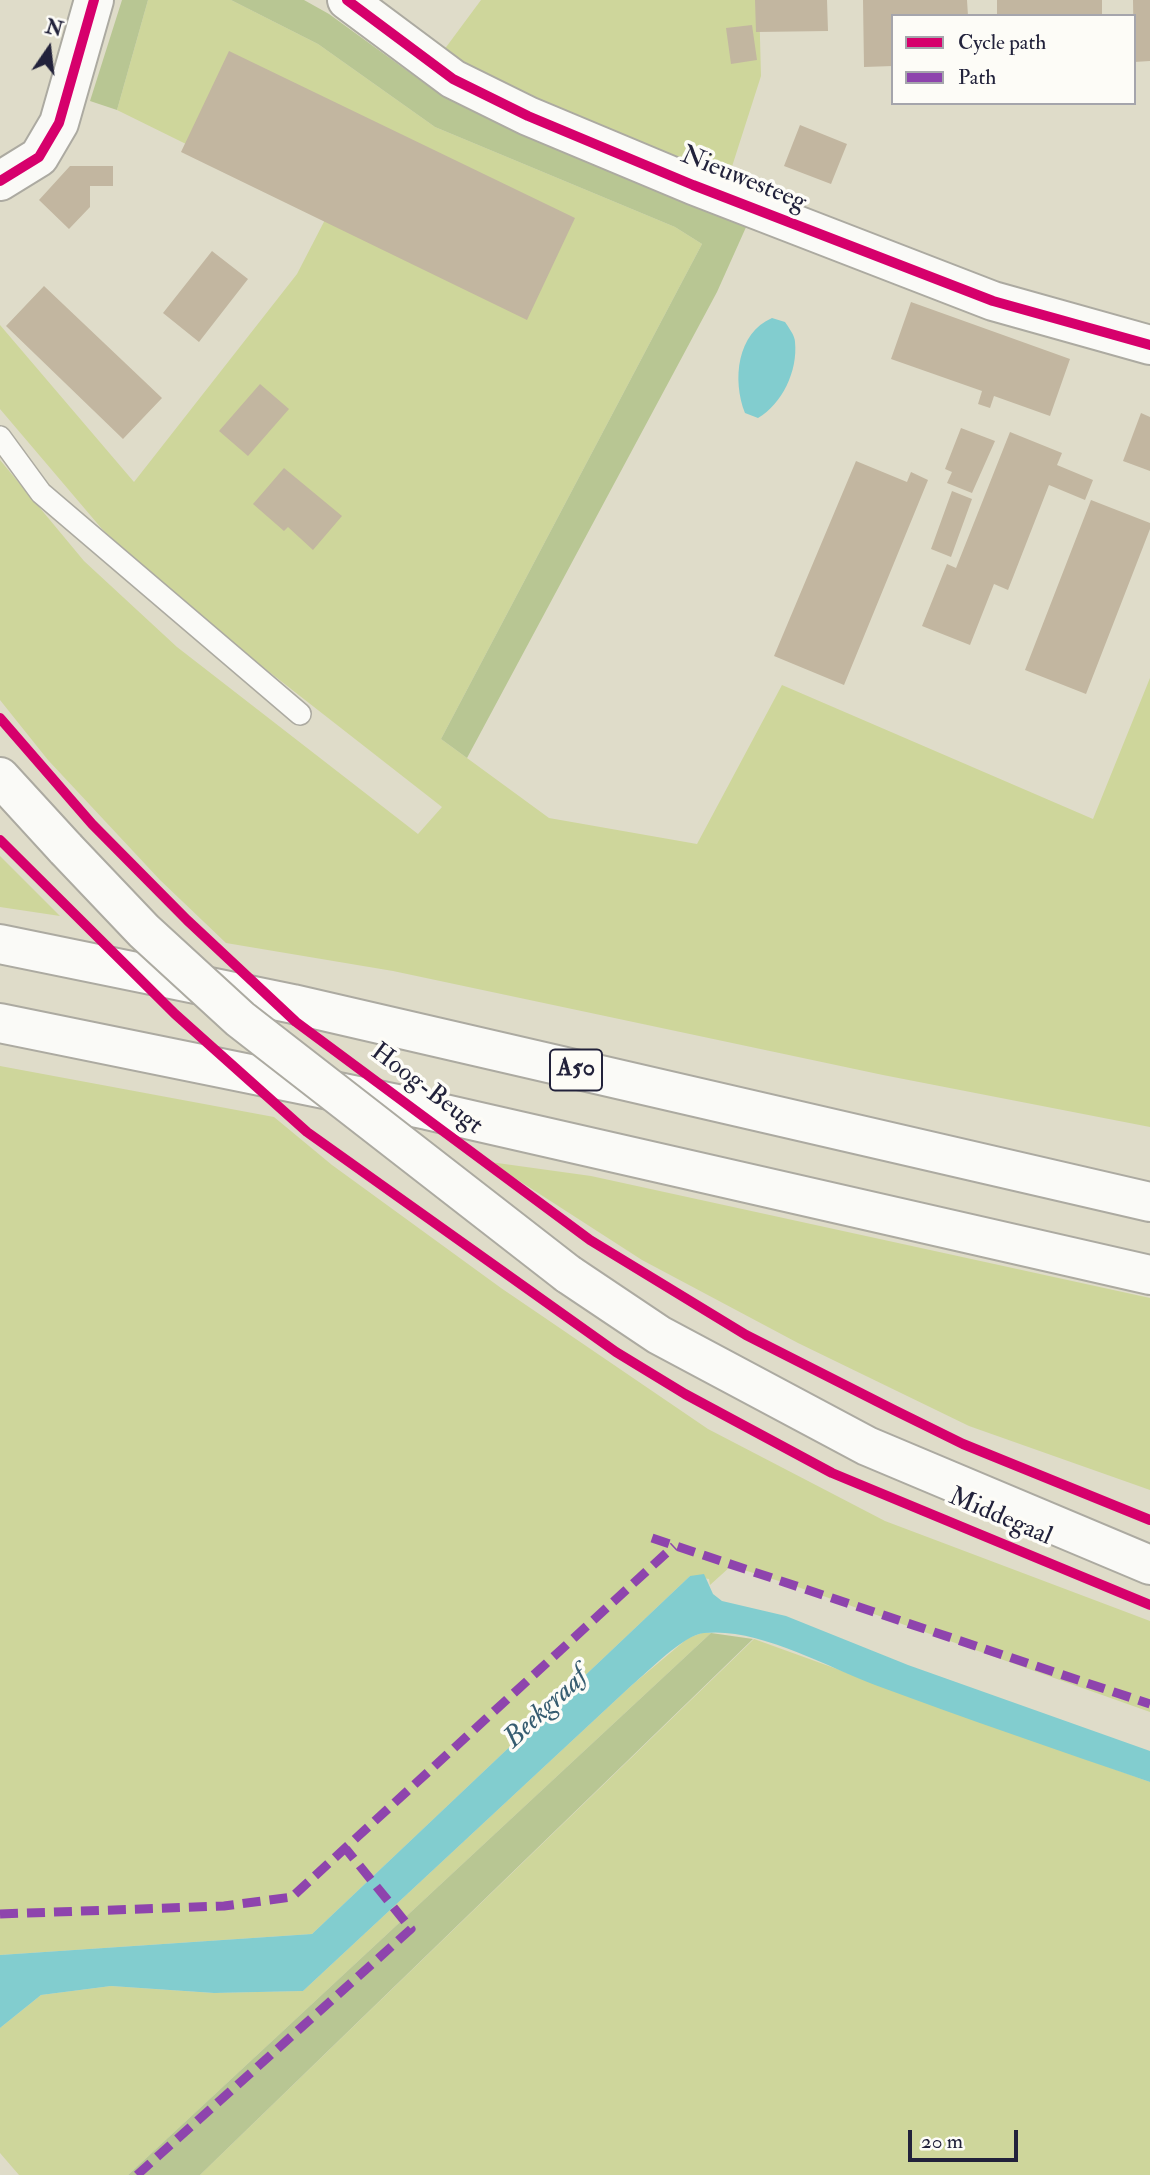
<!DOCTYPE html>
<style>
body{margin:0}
#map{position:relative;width:1150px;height:2175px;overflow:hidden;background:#dfdcc9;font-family:"IM FELL Double Pica",serif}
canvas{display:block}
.legend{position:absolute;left:891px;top:14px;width:245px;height:91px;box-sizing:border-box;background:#fdfcf7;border:2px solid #a5a5ac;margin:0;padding:9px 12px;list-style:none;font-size:21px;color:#22223b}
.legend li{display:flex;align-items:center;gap:14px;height:35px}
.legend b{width:35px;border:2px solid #a5a5ac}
.north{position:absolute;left:14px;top:14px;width:70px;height:70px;-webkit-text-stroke:5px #fdfcf7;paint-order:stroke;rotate:14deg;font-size:19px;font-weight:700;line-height:28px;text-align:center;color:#22223b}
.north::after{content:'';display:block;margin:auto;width:24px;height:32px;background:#22223b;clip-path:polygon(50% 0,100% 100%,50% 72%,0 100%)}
.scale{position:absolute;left:908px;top:2130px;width:110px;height:32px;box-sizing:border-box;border:4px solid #22223b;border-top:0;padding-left:9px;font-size:21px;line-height:24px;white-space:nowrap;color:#22223b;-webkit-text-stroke:5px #fdfcf7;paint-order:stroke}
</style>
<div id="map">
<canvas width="1150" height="2175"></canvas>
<ul class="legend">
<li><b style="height:9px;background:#d6006c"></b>Cycle path</li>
<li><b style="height:9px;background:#8e44ad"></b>Path</li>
</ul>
<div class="north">N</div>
<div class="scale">20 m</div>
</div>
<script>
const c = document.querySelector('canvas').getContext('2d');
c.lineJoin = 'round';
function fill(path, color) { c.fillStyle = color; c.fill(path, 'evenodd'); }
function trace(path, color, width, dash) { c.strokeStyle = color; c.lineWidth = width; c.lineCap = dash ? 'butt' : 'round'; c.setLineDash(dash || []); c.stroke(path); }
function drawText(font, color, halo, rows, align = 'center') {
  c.font = font + ' "IM FELL Double Pica",serif'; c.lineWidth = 7; c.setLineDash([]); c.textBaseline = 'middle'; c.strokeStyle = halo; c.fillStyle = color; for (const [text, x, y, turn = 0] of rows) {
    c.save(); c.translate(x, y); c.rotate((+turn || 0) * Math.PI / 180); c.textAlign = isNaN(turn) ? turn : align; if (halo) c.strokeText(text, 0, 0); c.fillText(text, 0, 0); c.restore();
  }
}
fill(new Path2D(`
 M148,0H231L318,44L435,127L675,227L702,244L441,739L549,818L697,844L782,685L1093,819L1150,678V1127L883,1075L393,971L226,943L160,880L48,760L0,700V460L84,561L177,647L418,834L442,807L181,603L102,529L0,409V325L134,482L297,274L328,214L117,110Z
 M481,0H759L761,76L728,179L474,77L441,54Z
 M0,856L60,916L0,907Z
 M0,1066L274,1117L332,1165L501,1288L708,1429L885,1521L1150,1621V1712L795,1586L731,1566L710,1585L709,1579L690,1576L312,1934L0,1955Z
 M490,1162L591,1176L1150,1298V1490L969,1426L798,1343L642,1260Z
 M702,1633H711L128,2175H19L0,2153V2028L41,1995L111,1986L213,1993L303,1991L632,1685L688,1638Z
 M754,1639L1150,1782V2175H200Z`), '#ced69b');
fill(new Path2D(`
 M122,0H148L117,110L90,101Z
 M231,0H304L329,14L431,88L472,111L747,225L717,292L467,758L441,739L702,244L675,227L435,127L318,44Z
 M711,1633L753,1639L200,2175H128Z`), '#b8c693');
fill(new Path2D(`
 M772,318L785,322C789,328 795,336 795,342C798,371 782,404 758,418L745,413C732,380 737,333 772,318Z
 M704,1574L713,1594L722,1601L786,1616L908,1665L1150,1751V1782C1058,1750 966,1719 875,1685C826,1666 757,1627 704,1633C683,1635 649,1671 632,1685L303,1991L214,1993L111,1986L41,1995L0,2028V1955L312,1934L690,1576Z`), '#82cdcf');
fill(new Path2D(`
 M755,0H827L828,31L756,32Z
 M863,0H967L968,16H893V66L864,67Z
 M997,0H1102V16H997Z
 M1133,0H1150V61L1134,62Z
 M752,25L757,60L731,64L726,28Z
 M229,51L575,218L527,320L181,152Z
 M800,125L847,144L831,184L784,166Z
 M70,166H113V186H90V207L69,229L39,200Z
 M212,251L248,279L199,342L163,313Z
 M44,286L162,398L123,439L6,326Z
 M911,302L1070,359L1050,416L994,396L990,408L978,404L982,391L891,359Z
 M260,384L289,409L248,456L219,431Z
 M1141,413L1150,417V471L1123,461Z
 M961,428L995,441L972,493L947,483L952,472L945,469Z
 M1010,432L1062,453L1057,465L1093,480L1085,500L1049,485L1008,590L994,584L970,645L922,626L947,564L956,568Z
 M856,461L907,482L911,472L928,480L844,685L774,656Z
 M284,468L342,516L313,550L288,527L284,531L253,504Z
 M952,491L972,499L951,557L931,549Z
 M1091,500L1150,523V529L1086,694L1025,670Z`), '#c2b6a0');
const service = new Path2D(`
 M0,437L41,493L300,714`);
const minor = new Path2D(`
 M347,0L453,79L528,116L693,185L993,301L1150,345
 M0,181L39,157L59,123L94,0`);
const tertiary = new Path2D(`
 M0,777L66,849
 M568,1274L659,1335L867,1446L1150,1565`);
const motorway = new Path2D(`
 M0,944L293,1004L1150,1202
 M0,1023L427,1110L1150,1275`);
trace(service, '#acaaa1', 24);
trace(minor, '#acaaa1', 42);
trace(tertiary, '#acaaa1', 42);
trace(motorway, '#acaaa1', 42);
trace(service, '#fafaf7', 21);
trace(minor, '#fafaf7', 38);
trace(tertiary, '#fafaf7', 38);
trace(motorway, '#fafaf7', 38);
const tertiaryBridge = new Path2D(`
 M66,849L144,931L240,1019L568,1274`);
trace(tertiaryBridge, '#acaaa1', 42, []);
trace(tertiaryBridge, '#fafaf7', 38);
trace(new Path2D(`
 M652,1538L1150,1704
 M0,1914L224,1906L292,1897L674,1546
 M137,2175L411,1929L346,1849`), '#8e44ad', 9, [18, 9]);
trace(new Path2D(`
 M347,0L453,79L528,116L693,185L993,301L1150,345
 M0,181L39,157L59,123L94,0
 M0,718L92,824L187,920L296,1022L590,1240L746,1335L894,1410L963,1444L1150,1520
 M0,840L175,1014L307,1132L616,1352L685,1394L832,1473L1150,1605`), '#d6006c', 10);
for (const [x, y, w] of [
 [576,1070,52]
]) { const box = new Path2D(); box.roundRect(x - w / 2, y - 20.5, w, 41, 5); c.fillStyle = '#fdfcf7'; c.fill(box); trace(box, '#22223b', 2); }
drawText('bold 24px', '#22223b', null, [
 ["A50",576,1070]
]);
drawText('26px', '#22223b', '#fdfcf7', [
 ["Nieuwesteeg",743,180,22],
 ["Hoog-Beugt",426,1090,37],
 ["Middegaal",1000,1518,23]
]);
drawText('italic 28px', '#365c70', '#fdfcf7', [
 ["Beekgraaf",547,1709,-43]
]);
</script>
